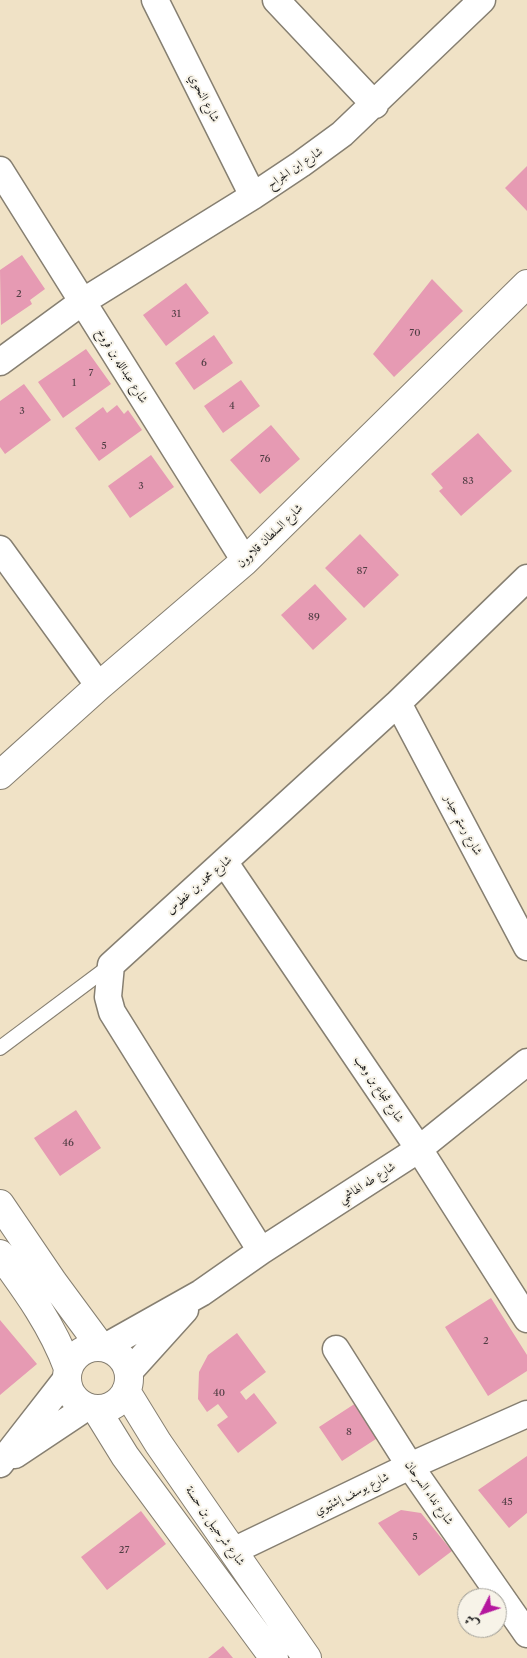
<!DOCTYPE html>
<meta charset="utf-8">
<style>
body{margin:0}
#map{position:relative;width:527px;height:1658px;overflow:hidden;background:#f0e2c6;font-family:"Libre Caslon Text",Amiri,serif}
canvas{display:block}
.north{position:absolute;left:457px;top:1588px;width:50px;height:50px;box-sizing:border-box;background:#f7f3e8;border:1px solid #9f9d96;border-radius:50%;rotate:229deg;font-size:14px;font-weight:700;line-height:20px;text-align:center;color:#1c1c1c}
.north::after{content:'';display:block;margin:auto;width:18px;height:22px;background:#b5179e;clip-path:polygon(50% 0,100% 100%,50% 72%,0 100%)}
</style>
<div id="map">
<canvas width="527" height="1658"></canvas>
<div class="north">ش</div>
</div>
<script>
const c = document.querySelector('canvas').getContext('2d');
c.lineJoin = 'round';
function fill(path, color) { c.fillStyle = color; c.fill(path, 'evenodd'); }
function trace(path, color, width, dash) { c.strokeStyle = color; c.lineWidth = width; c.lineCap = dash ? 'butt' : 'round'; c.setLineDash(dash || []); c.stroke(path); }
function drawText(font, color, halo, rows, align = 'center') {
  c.font = font + ' "Libre Caslon Text",Amiri,serif'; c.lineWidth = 4; c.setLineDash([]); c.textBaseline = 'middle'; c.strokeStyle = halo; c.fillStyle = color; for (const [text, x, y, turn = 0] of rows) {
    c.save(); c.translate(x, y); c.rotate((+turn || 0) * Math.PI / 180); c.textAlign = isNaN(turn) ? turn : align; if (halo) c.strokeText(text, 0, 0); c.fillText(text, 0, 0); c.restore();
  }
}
fill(new Path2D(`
 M527,166V211L505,188Z
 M22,255L45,289L30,300L32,304L1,325L0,270Z
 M432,279L463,311L394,377L373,354Z
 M186,283L209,313L166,346L143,315Z
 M214,335L233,363L194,390L175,363Z
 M86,349L111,384L63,418L38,382Z
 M241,380L260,406L223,433L204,406Z
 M24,384L51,420L5,454L0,447V401Z
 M117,405L124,414L128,410L142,430L99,461L75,428L103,407L107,413Z
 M271,425L300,459L260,494L230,460Z
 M478,433L512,471L461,516L439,491L443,488L431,474Z
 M151,455L174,487L130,518L108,486Z
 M360,534L399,575L364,608L325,568Z
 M315,584L347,619L313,650L281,615Z
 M76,1110L101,1148L60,1176L34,1138Z
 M491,1298L527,1355V1371L488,1396L445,1327Z
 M0,1320L37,1364L0,1395Z
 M237,1333L266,1372L240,1392L246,1400L254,1393L277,1423L238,1453L217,1425L228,1417L218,1404L207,1412L198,1399L199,1372L208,1355Z
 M356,1403L379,1437L342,1461L319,1427Z
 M527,1456V1513L509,1528L478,1490Z
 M401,1510L421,1513L452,1551L419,1576L378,1523Z
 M141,1511L166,1544L107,1590L81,1557Z
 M223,1646L233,1658H208Z`), '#e69ab3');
const service = new Path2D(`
 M0,1048L111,965`);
const minor = new Path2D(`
 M155,0L253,196
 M276,0L375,105
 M0,170L245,561
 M0,362L82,302L253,196L301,164L342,134L482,0
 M0,549L99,686
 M398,703L527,947
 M225,863L419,1149L527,1319
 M261,1251L112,1012L108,997L111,965L398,703L527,578
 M105,1347L201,1293L261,1251L419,1149L527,1062
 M336,1349L410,1466L527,1634
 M129,1372L185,1310
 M15,1455L87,1407
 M0,1464L67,1378
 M233,1551L410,1466L527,1414`);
const tertiary = new Path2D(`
 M0,775L99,686L245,561L527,284
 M0,1204L53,1282L101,1347
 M0,1254C27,1291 52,1325 68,1368
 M67 1378a31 31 0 1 1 62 0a31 31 0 1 1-62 0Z
 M126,1391L158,1443L307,1658
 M96,1409L125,1456L274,1658`);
trace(service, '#867f71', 16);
trace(minor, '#867f71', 29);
trace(tertiary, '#867f71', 30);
trace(service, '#fff', 14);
trace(minor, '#fff', 26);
trace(tertiary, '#fff', 28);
drawText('10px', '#4e3c42', null, [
 ["2",19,294],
 ["31",176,314],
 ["70",415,333],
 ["6",204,363],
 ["7",91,373],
 ["1",74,383],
 ["4",232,406],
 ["3",22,411],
 ["5",104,446],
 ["76",265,459],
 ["83",468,481],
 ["3",141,486],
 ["87",362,571],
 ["89",314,617],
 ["46",68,1143],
 ["2",486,1341],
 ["40",219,1393],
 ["8",349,1432],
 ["45",507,1502],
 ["5",415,1537],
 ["27",124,1550]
]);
drawText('12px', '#1c1c1c', '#f7f3e8', [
 ["شارع النحوي",204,98,63],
 ["شارع ابن الجراح",295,168,-34],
 ["شارع عبدالله بن فروخ",122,366,58],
 ["شارع السلطان قلاوون",270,536,-44],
 ["شارع رستم حيدر",463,825,62],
 ["شارع محمد بن غطوس",199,885,-41],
 ["شارع شجاع بن وهب",379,1089,56],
 ["شارع طه الهاشمي",367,1183,-33],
 ["شارع نداء السرحان",429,1493,55],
 ["شارع يوسف إشتيوي",352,1494,-26],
 ["شارع شرحبيل بن حسنة",215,1526,55]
]);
</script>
